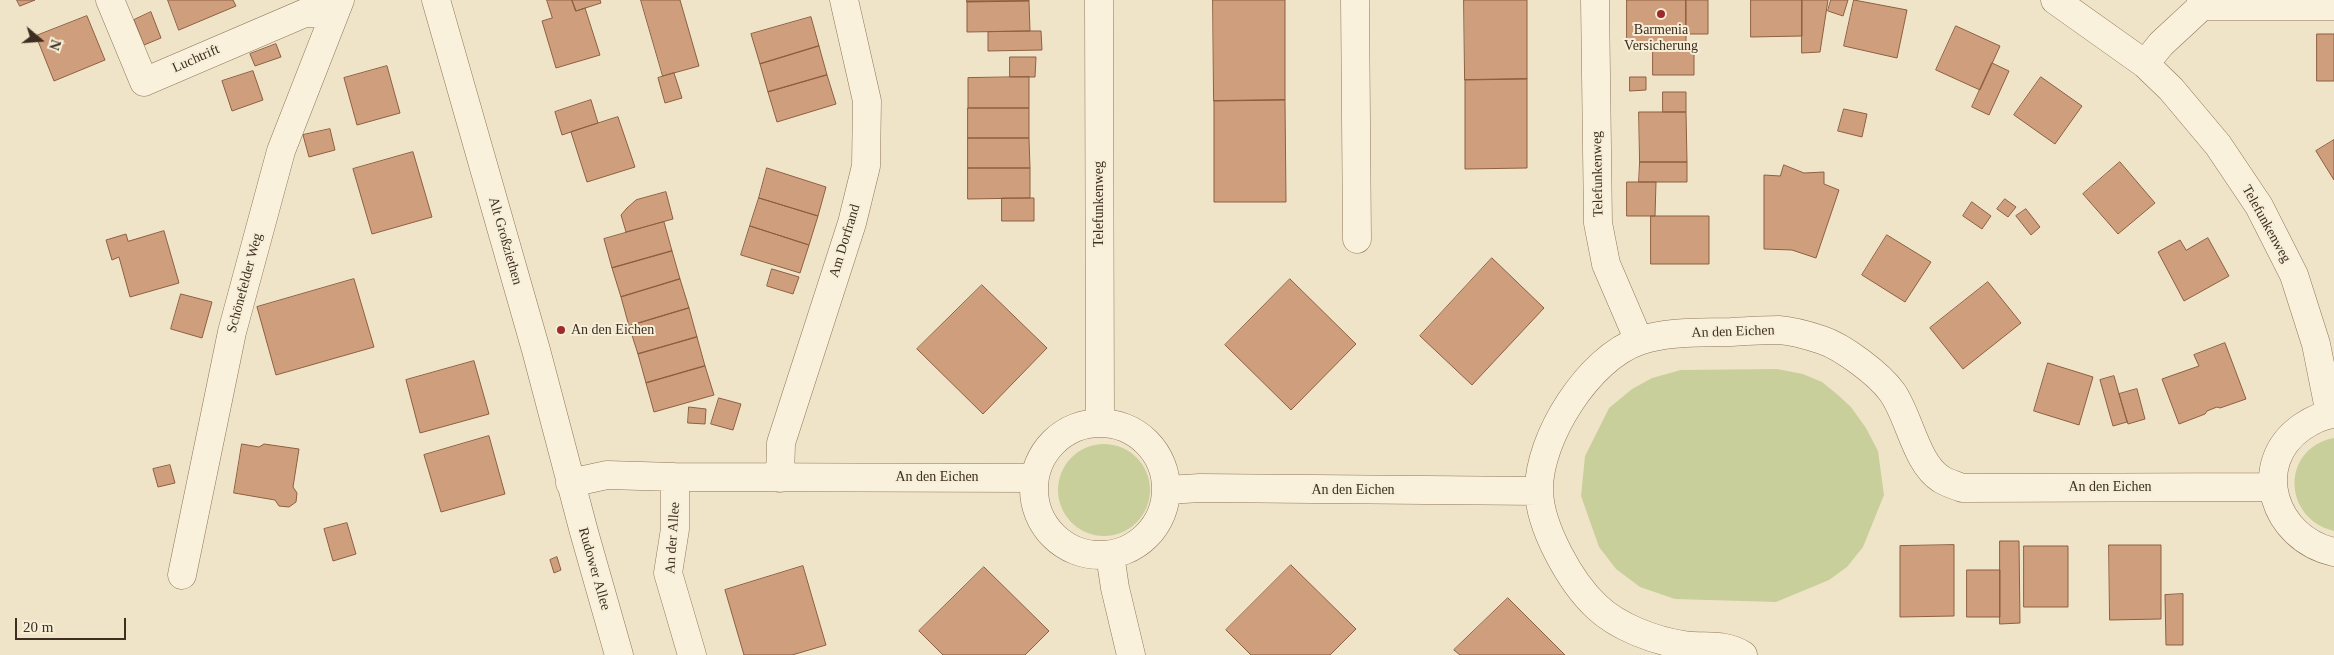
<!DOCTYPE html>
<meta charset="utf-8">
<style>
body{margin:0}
#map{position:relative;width:2334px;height:655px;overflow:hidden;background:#f0e4c8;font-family:Georgia,serif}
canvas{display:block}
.north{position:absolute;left:15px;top:15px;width:50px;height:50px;-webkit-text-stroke:4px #f7eed8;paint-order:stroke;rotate:108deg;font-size:14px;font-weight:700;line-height:20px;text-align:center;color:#3d2e20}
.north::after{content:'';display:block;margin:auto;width:18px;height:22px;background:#3d2e20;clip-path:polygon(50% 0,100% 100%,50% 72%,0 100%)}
.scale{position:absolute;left:15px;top:618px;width:111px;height:22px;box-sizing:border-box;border:2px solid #3d2e20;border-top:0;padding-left:6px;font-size:15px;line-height:18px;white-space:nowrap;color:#3d2e20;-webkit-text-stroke:4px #f7eed8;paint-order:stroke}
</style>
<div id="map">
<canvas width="2334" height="655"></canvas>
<div class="north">N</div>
<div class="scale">20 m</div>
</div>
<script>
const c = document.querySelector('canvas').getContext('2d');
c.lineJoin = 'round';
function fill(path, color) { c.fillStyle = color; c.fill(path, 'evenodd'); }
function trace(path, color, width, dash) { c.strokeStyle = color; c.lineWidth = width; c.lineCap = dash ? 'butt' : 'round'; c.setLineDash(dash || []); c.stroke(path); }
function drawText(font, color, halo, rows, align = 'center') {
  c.font = font + ' Georgia,serif'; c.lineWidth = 4; c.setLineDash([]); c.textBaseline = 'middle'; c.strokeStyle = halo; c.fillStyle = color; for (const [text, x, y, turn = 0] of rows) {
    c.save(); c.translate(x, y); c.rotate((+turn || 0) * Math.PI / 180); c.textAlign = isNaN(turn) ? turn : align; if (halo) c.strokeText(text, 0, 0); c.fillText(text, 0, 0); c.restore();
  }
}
fill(new Path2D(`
 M1777,369L1803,374L1822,382L1838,395L1851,407L1866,428L1878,451L1884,495L1863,547L1847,567L1829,580L1776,602L1675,599L1640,587L1616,569L1599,547L1581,496L1585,456L1609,408L1632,389L1652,378L1681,370Z
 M2334,438V531C2282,518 2281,448 2334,438Z
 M1058 490a46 46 0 1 1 92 0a46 46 0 1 1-92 0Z`), '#c9cf9b');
const building = new Path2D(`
 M17,0H35L20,6Z
 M168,0H233L236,6L179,30Z
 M547,0H572L576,11L585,8L600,55L556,68L542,21L552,18Z
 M572,0H600L601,3L576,11Z
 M641,0H680L699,66L663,76Z
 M967,0H1029V1L967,2Z
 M1213,0H1285V100L1214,101Z
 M1464,0H1527V79L1465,80Z
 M1627,0H1686V43H1627Z
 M1686,0H1708V34H1686Z
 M1751,0H1802V36L1751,37Z
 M1802,0H1828L1820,52L1802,53Z
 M1831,0H1848L1843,16L1828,11Z
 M1854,0L1907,10L1897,58L1844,46Z
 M1029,1L1030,31L967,32V2Z
 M151,12L161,38L144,45L134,20Z
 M87,16L105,60L54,81L36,36Z
 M811,17L819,46L760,64L751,34Z
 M1956,26L2000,46L1980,90L1936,70Z
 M1030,31H1041L1042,50L988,51V32Z
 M2317,34H2334V81H2317Z
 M1653,43H1694V75H1653Z
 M276,44L281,57L255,66L250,54Z
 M819,46L827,75L768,92L760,64Z
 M1010,57H1036L1035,77H1010Z
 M1992,63L2009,71L1989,115L1972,107Z
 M387,66L400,113L357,125L344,78Z
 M253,71L263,100L232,111L222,81Z
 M674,73L682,98L665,103L658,78Z
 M827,75L836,104L777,122L768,92Z
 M1029,77V108H968V78Z
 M1630,77H1646V90L1630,91Z
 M2041,77L2082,106L2055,144L2014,115Z
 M1527,79V168L1465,169V80Z
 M1663,92H1686V112H1663Z
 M591,100L598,123L562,135L555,112Z
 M1285,100L1286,202H1214V101Z
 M968,108H1029V138H968Z
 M1844,109L1867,114L1862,137L1838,131Z
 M1639,112H1686L1687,162H1640Z
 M618,117L635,167L587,182L571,132Z
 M330,129L335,150L309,157L303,135Z
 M968,138H1029L1030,168H968Z
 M2334,140V180L2316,151Z
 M413,152L432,217L372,234L353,169Z
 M1640,162H1687V182H1639Z
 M2120,162L2155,203L2118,234L2083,194Z
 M1784,165L1804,173L1824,172V184L1839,190L1816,258L1792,250L1764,249V175L1780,176Z
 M767,168L826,187L818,216L759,198Z
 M968,168H1030V198L968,199Z
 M1627,182H1656L1655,216H1627Z
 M666,192L673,219L626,232L621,215L627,208L636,200Z
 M759,198L818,216L809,245L750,226Z
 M1002,198H1034V221H1002Z
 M2005,199L2016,207L2008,217L1997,209Z
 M1972,202L1991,216L1982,229L1963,216Z
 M2026,209L2040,227L2031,235L2016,216Z
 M1651,216H1709V264H1651Z
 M664,222L672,251L612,268L604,239Z
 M750,226L809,245L800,273L741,255Z
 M164,231L179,283L130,297L119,257L112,260L106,240L126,234L128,241Z
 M1887,235L1931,262L1905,302L1862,275Z
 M2208,238L2229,276L2184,301L2158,252L2180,240L2186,250Z
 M672,251L680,279L621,297L612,268Z
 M1492,258L1544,308L1472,385L1420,336Z
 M772,269L799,277L793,294L767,286Z
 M354,279L374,347L276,375L257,307Z
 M680,279L689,308L629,326L621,297Z
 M1290,279L1356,344L1291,410L1225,345Z
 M1988,282L2021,323L1963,369L1930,328Z
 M982,285L1047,348L983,414L917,349Z
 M181,294L212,302L202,338L171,329Z
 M689,308L697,337L638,354L629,326Z
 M697,337L705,366L646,383L638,354Z
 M2225,343L2246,399L2220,408L2217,407L2207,411L2205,414L2179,424L2162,379L2199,366L2194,355Z
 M474,361L489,414L420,433L406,380Z
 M2048,363L2093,377L2079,425L2034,411Z
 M705,366L714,395L654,412L646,383Z
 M2114,376L2127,422L2113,426L2100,380Z
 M2137,389L2145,419L2128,424L2119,394Z
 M719,398L741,404L733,430L711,424Z
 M689,407L706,409L705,424L688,423Z
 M489,436L505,494L441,512L424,455Z
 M242,444L259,447L264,444L299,449L293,487L297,493L296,502L289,507L279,506L275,500L234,493Z
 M170,465L175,483L158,487L153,469Z
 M347,523L356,554L333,561L324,529Z
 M2000,541H2019L2020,623L2000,624Z
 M1954,545V616L1900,617V546Z
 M2109,545H2161V619L2110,620Z
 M2024,546H2068V607H2024Z
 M557,557L561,570L554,573L550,560Z
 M1291,565L1356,629L1330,655H1251L1226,630Z
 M803,566L826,645L792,655H744L725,590Z
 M984,567L1049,631L1025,655H943L919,631Z
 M1967,570H2000V617H1967Z
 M2183,594V645H2166L2165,595Z
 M1508,598L1565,655H1460L1454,650Z`);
fill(building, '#cf9f7d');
trace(building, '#8d5f41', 1);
const minor = new Path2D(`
 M110,0L144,82L305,13L334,14
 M436,0L536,350L584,532L619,655
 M1099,0L1100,423
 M1355,0L1357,239
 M1595,0L1598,223L1606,264L1639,341
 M2055,0L2145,64L2171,89L2218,145L2259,206L2294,275L2316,344L2330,414
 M2202,6H2334
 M2145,64L2161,44L2202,6L2201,0
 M2334,414C2323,415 2311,421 2302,427C2249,464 2274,539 2334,552
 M1034 489a66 66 0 1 1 132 0a66 66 0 1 1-132 0Z
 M675,477V529L668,573L692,655
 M780,478L781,443L852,223L866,166L867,101L844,0
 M570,483L607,475L675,477L1034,478
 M1167,490L1200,488L1539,491
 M1110,555L1115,588L1131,655
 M182,575L232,332L281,151L340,0
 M1743,655C1724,643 1706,648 1684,645C1655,641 1618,627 1597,607C1570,582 1540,527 1539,491C1538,438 1589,358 1639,341C1668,331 1701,333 1731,332C1747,331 1763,330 1779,330C1793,331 1810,336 1822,340C1843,347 1879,374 1892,392C1909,415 1916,464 1941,479C1947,483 1955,485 1962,488L2273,487`);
trace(minor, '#8d765c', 29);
trace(minor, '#faf1dc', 28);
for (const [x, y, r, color] of [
 [1661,14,5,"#9e2a2b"],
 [561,330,5,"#9e2a2b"]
]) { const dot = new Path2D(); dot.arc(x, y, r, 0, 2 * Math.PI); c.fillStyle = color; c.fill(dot); trace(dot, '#f7eed8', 2); }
drawText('14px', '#3d2e20', '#f7eed8', [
 ["Barmenia",1661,30],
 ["Versicherung",1661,46],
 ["An den Eichen",571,330,"left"]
]);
drawText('14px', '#3d2e20', '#f7eed8', [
 ["Luchtrift",196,59,-24],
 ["Telefunkenweg",1598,174,-91],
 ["Telefunkenweg",1099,204,-90],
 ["Telefunkenweg",2266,224,61],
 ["Alt Großziethen",505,241,74],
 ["Am Dorfrand",845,241,-73],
 ["Schönefelder Weg",245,283,-75],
 ["An den Eichen",1733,332,-2],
 ["An den Eichen",937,477],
 ["An den Eichen",2110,487],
 ["An den Eichen",1353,490],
 ["An der Allee",673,538,-86],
 ["Rudower Allee",594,569,74]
]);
</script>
